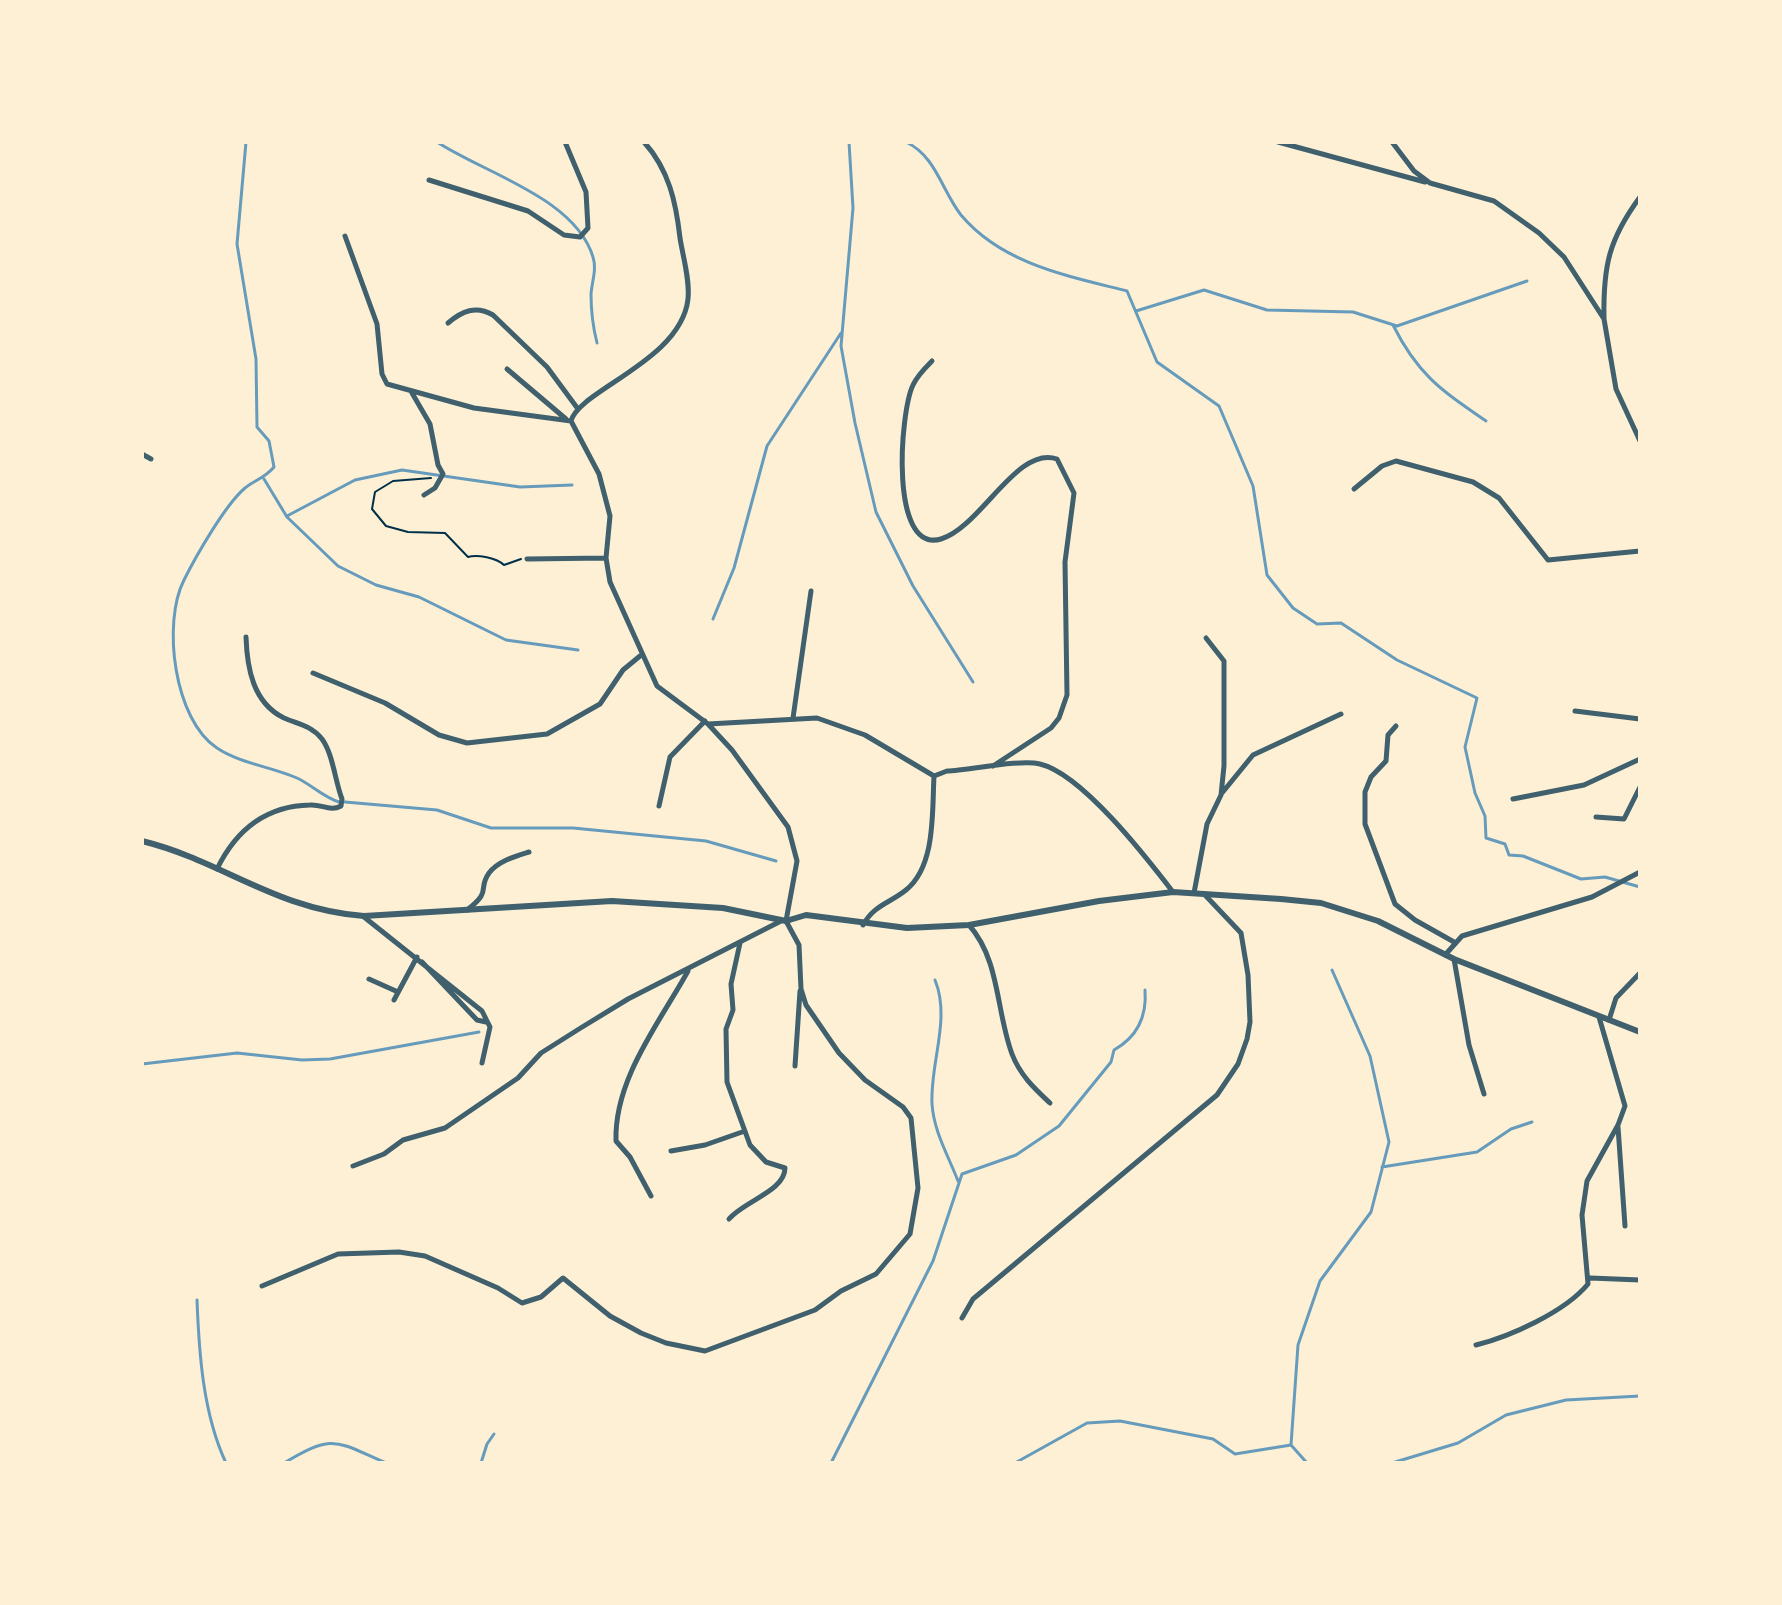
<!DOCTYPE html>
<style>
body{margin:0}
#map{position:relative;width:1782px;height:1605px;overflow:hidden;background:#fdf0d5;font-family:"Source Serif 4",serif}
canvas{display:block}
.frame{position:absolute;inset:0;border:144px solid #fdf0d5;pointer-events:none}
</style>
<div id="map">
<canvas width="1782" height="1605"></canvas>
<div class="frame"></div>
</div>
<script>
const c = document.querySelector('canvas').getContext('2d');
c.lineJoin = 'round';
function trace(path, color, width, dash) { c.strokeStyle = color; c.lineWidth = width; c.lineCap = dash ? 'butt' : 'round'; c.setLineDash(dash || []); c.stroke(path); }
trace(new Path2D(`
 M246,142L237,244L256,359L257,427L269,441L274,467C265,478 255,480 245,488C225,505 196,556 184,580C162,623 174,720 217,748C239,763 272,767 297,778C312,785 323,797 339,802
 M437,142C486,174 575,198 593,257C597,269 592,281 591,294C591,311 593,327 597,343
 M849,142L853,208L841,346L855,423L876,512L913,586L973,682
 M906,142C936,156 942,191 961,215C1002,264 1068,276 1127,291L1157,362L1219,406L1253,486L1267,575L1293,608L1317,624L1341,623L1397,660L1477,698L1465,747L1475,793L1485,816L1486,838L1505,844L1509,855L1523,856L1581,879L1605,877L1640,887
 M1136,311L1204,290L1267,310L1353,312L1397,326L1527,281
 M1393,325C1418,375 1441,390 1486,421
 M264,479L287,517L338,566L376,585L419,597L506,640L578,650
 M287,516L355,480L402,470L520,487L572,485
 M713,619L734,568L767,446L841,333
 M345,802L437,810L491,828H573L706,841L776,861
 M935,980C951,1019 930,1062 932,1104C934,1132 948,1155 958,1181
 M142,1064L237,1053L302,1060L330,1059L479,1032
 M1382,1167L1477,1152L1511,1129L1532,1122
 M197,1300C199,1353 203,1414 226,1463
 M1291,1445L1298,1345L1320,1281L1371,1212L1389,1142L1370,1056L1332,970
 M284,1463C334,1433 335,1441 386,1463
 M481,1463L487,1444L494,1434
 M831,1463L933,1261L962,1174L1016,1155L1059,1126L1111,1062L1114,1050C1137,1037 1147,1016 1145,990
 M1015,1463L1087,1423L1120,1421L1213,1439L1235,1454L1291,1445L1307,1463
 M1392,1463L1458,1443L1506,1415L1566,1400L1640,1396`), '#669bbc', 3);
trace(new Path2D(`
 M431,478L393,481L375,492L372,509L386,526L408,532L445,533L468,557C477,554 497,558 504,565L521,559`), '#003049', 2);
trace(new Path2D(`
 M644,142C669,170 676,202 680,238C683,257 690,280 688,299C681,361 579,390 571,421L599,474L610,516L606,558L610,582L657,686L708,724L817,718L865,735L934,776L947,771C970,770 1021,759 1040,764C1082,774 1146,857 1173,892
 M1278,142L1425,182
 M1392,142L1414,171L1430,183L1494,201L1539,233L1564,257L1604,319L1616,389L1640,441
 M429,180L528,211L564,235L580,237L588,228L586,192L565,142
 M345,236L377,324L382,374L387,384L474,408L571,421
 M1604,318C1603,266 1609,239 1640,197
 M448,323C462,311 476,305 493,315L547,367L578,409
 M932,361C925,368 917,376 913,385C900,412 889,554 941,539C981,527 1017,445 1057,459L1074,493L1065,562L1067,695L1059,718L1051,728L993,766
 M507,369L566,419
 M412,393L430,424L438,465L443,474L435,488L424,495
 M142,454L151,459
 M1354,489L1382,466L1396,461L1473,482L1499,498L1548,560L1640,551
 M527,559L606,558
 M313,673L385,703L439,735L467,743L547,734L600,704L623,670L640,656
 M1575,711L1640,719
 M793,718L811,591
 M1396,726L1388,735L1386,761L1371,777L1365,792V824L1395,904L1415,920L1454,942
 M1222,793L1253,755L1341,714
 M1513,799L1584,785L1640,759
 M659,806L670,757L705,721
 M1596,817L1624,819L1640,787
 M217,869C236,830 265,806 310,805C322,804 330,812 341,806L342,799C335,781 333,754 322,739C312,726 298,724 284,718C253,703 247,668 246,637
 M1194,893L1207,824L1221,795L1224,766V661L1206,638
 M467,910C493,890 477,890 489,873C498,861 516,856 529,852
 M364,917L482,1011L490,1027L482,1063
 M863,925C874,905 890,903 906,890C936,866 932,811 934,776
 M969,925C1000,960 996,1011 1012,1054C1020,1075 1034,1088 1050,1103
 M1445,955L1462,936L1592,897L1640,872
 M1454,959L1469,1045L1484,1094
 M422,962L477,1020L486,1022
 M369,979L398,992
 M394,1000L417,957
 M1609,1020L1616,998L1640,973
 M795,1066L800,991
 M1618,1127L1625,1226
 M671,1151L705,1145L745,1131
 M353,1166L384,1154L403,1140L445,1128L518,1078L541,1053L579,1029L628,999L781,921
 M651,1196L630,1157L616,1141C614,1079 660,1022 688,971
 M729,1219C744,1201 785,1191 785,1168L766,1162L750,1145L727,1082L726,1029L733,1010L731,984L740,943
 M1590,1278L1640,1280
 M262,1286L338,1254L399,1252L425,1256L498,1288L522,1303L541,1297L563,1278L610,1316L641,1333L666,1343L705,1351L815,1310L841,1291L876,1274L910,1234L918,1188L911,1118L903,1107L865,1080L839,1053L806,1005L801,989L799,945L786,921L797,861L788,827L732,750L708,724
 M962,1318L973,1299L1217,1095L1238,1064L1247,1039L1250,1022L1248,975L1241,933L1204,894
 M1476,1345C1509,1337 1565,1312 1588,1284L1582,1215L1587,1181L1618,1125L1625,1106L1599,1017`), '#3f606c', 5);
trace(new Path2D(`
 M142,841C223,861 274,909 364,916L612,901L723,908L786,921L806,915L907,928L969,925L1099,901L1173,892L1281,899L1321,903L1378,921L1454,959L1640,1032`), '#3f606c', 6);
</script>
